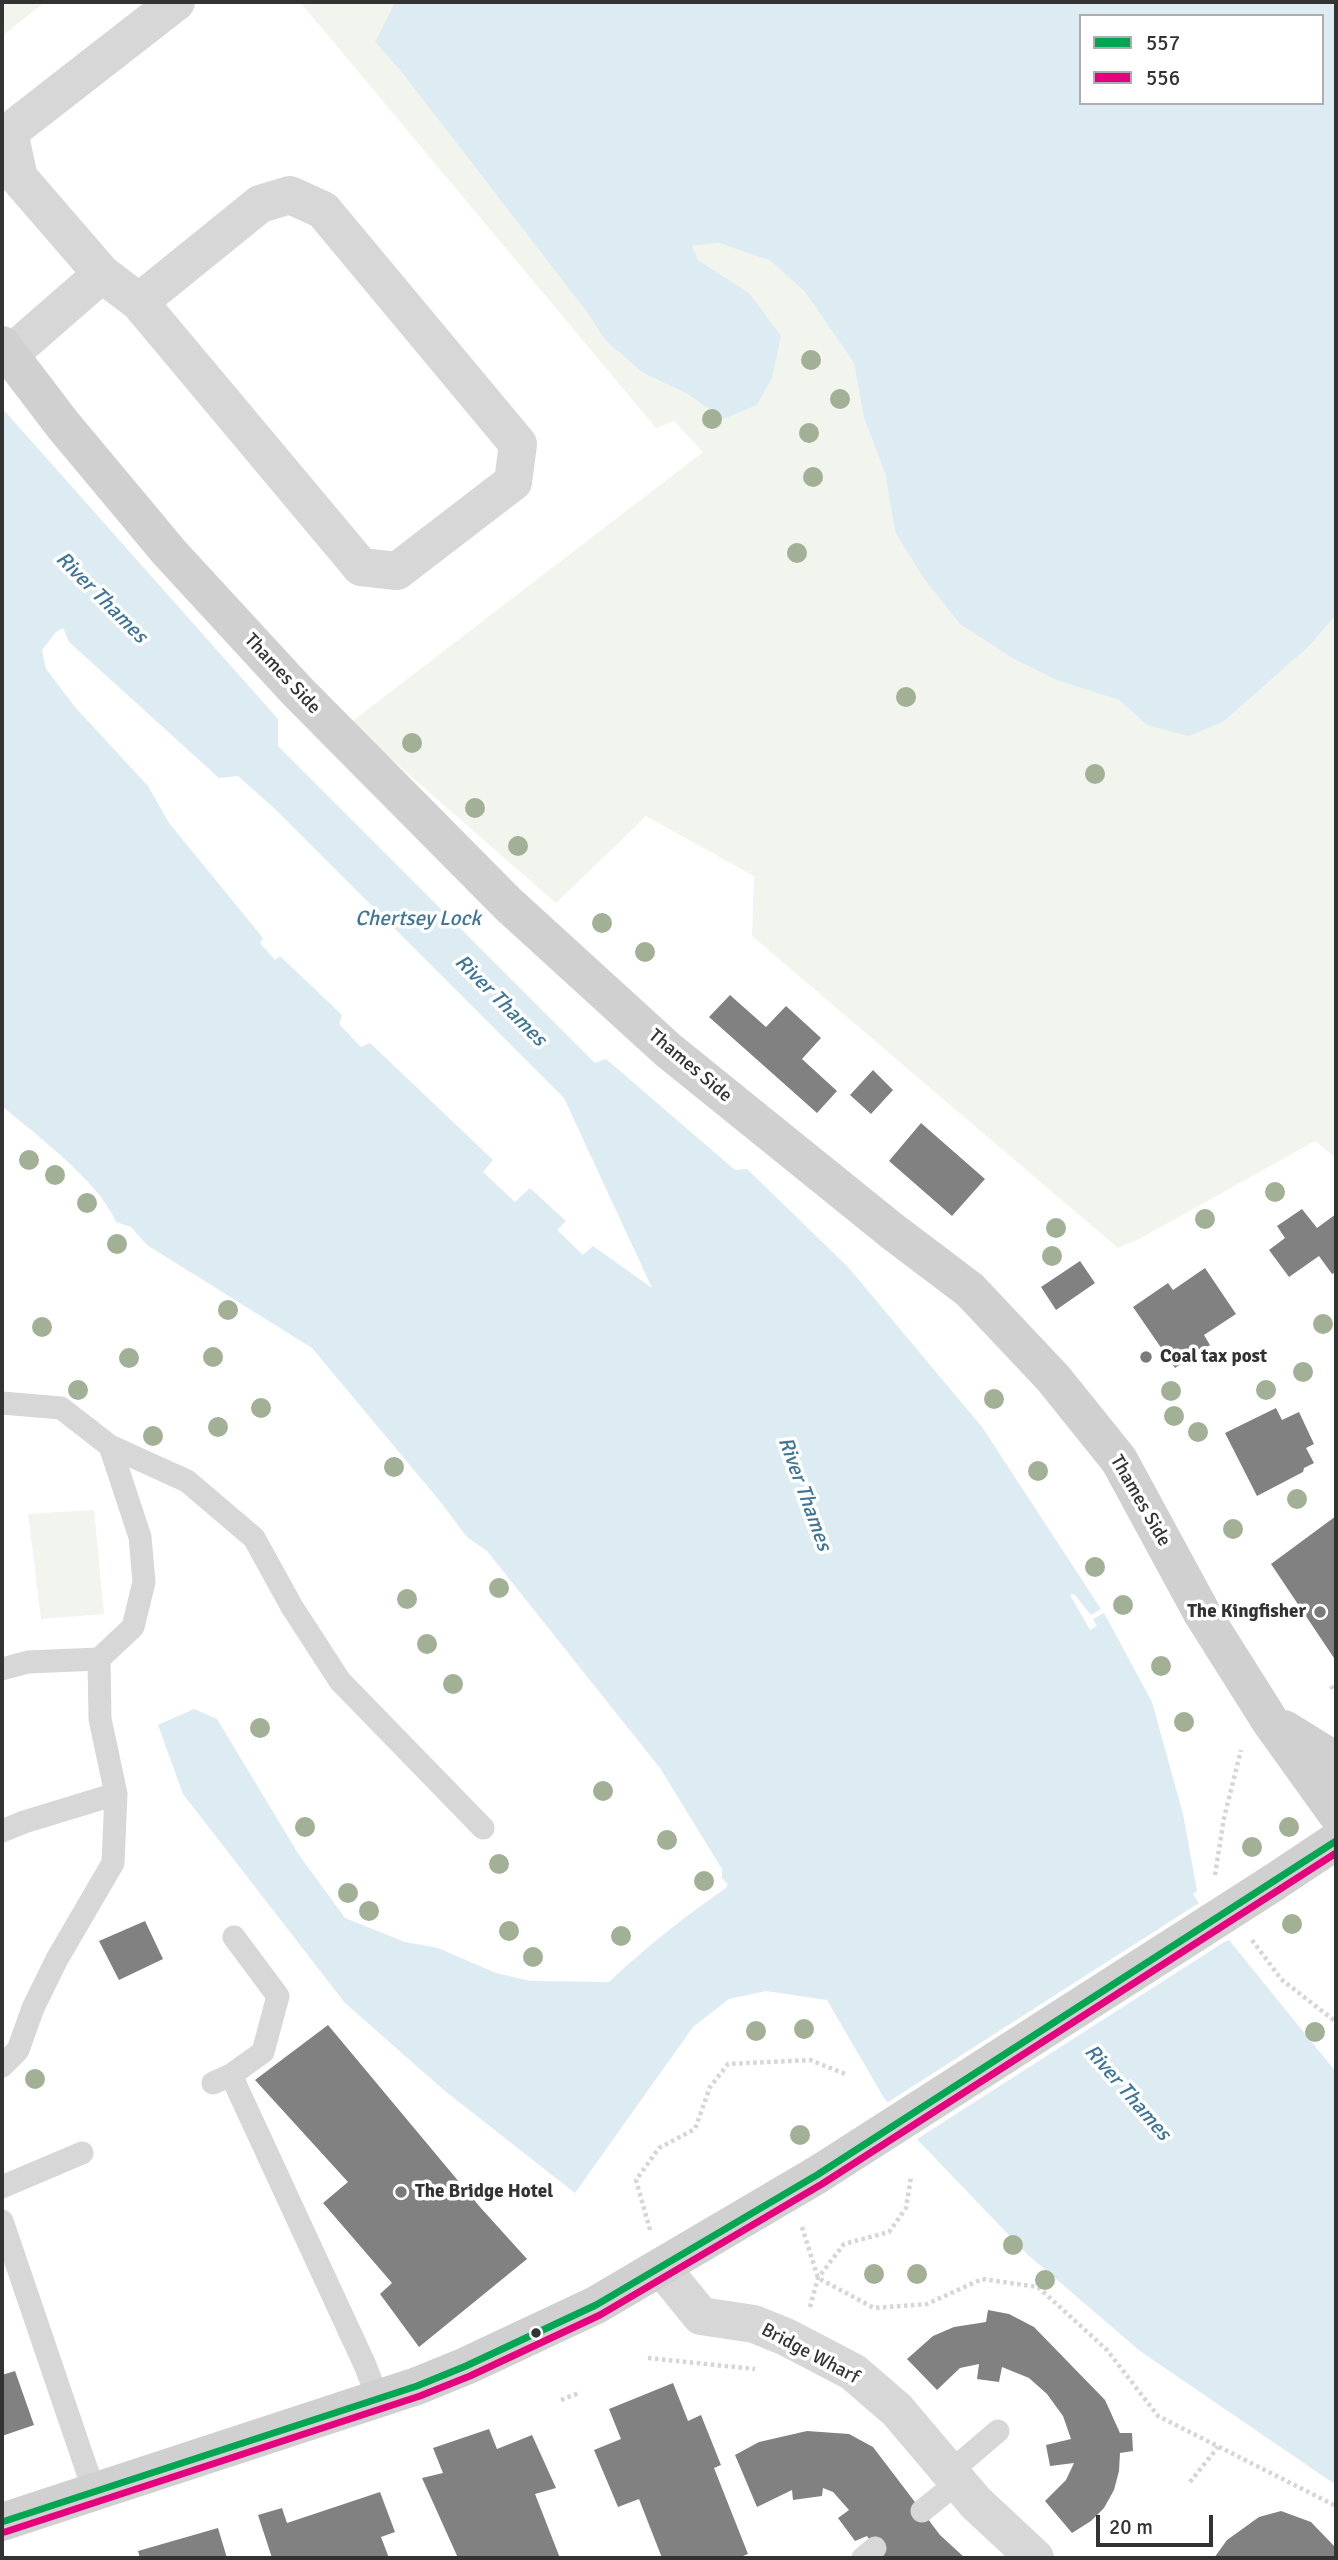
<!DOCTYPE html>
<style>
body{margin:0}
#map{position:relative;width:1338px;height:2560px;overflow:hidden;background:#fff;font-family:Signika,sans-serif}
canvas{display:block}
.frame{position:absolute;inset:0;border:4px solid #333;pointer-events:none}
.legend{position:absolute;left:1079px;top:14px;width:245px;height:91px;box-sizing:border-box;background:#fff;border:2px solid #adadad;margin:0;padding:9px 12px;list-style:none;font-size:21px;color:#333}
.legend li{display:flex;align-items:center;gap:14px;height:35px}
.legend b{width:35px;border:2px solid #adadad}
.scale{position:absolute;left:1096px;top:2515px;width:117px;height:32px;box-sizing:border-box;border:4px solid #333;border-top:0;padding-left:9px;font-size:21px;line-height:24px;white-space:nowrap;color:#333;-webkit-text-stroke:5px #fff;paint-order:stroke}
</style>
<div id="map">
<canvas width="1338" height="2560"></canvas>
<div class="frame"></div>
<ul class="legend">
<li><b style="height:9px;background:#00a651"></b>557</li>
<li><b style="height:9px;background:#e5007d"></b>556</li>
</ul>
<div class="scale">20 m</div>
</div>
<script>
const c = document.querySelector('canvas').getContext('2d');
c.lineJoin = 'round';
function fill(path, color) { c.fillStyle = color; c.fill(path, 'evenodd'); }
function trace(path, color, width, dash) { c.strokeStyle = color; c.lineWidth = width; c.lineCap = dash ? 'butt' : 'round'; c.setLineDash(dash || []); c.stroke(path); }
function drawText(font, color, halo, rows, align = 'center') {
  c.font = font + ' Signika,sans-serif'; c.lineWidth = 7; c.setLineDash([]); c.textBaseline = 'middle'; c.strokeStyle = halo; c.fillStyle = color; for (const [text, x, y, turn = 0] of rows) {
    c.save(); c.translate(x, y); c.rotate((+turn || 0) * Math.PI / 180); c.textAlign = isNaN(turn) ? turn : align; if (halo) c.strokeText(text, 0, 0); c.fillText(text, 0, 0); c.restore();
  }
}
fill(new Path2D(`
 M2,2H45L2,36Z
 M300,2H395L375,42L400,70L587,312L605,340L643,373L686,393L723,419L749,293L698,260L692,246L719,243L771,261L805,292L854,363L864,418L885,473L895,533L1095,690L1119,700L1147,725L1310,645L1336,615V1158L1315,1141L1141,1238L1118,1248L752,936L754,876L646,816L556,903L350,723L703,452L674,421L656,428Z
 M94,1510L104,1614L41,1619L28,1514Z`), '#f1f5ed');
fill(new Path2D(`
 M395,2H1336V615L1310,645L1224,721L1189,736L1147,725L1119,700L1057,680L1014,659L960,624L923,577L895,532L885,473L864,418L854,363L805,292L771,261L719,243L692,246L698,260L749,293L781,336L772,378L757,405L723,419L686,393L643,373L605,340L587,312L400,70L375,42ZM1081,16H1322V103H1081Z
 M2,408L278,719V746L595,1063L606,1059L735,1170L747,1169L848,1267L982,1427L1101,1609L1091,1615L1074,1594L1070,1595L1090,1630L1097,1626L1093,1619L1104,1613L1152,1702L1183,1814L1197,1891L1193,1894L1224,1942L1229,1940L1336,2072V2485L1140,2351L1027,2254L912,2134L884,2098L827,2000L766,1991L729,1999L693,2027L575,2193L445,2091L345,2003L183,1794L158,1725L194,1709L217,1719L299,1855L345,1918L405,1942L438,1948L496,1973L530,1981L609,1982C646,1947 684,1917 726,1888L728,1884L722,1878V1869L660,1768L487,1551L467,1537L439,1500L312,1348L147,1245L131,1227L116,1222C99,1181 36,1135 2,1106ZM63,628L69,642L219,778L238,776L274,808L564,1098L652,1288L593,1246L583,1255L557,1230L566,1221L530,1188L515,1202L483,1172L493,1160L370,1043L361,1047L339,1024L342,1015L280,956L275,960L260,943L263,938L169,823L148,786L75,707L46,669L42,650L56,632Z`), '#ddebf3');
fill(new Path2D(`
 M1202,1901L1225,1938L1232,1937L914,2141L885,2104Z`), '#fff');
fill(new Path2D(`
 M730,995L766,1027L786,1006L821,1038L802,1059L837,1091L817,1113L709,1017Z
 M873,1070L893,1090L871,1114L850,1095Z
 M921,1123L985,1179L952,1216L889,1161Z
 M1302,1209L1317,1228L1336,1214V1272L1332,1274L1319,1256L1289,1277L1269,1250L1285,1238L1277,1226Z
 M1080,1261L1095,1283L1056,1310L1041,1287Z
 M1205,1268L1236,1314L1204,1335L1210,1345L1175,1368L1133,1307L1168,1283L1173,1290Z
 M1276,1408L1282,1420L1299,1412L1314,1444L1306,1448L1314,1463L1304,1468L1303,1472L1257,1496L1225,1433Z
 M1336,1516V1661L1271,1564Z
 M145,1921L163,1959L119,1980L99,1941Z
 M328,2025L480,2207L527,2259L419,2347L380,2294L392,2283L323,2203L348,2182L255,2080Z
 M988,2310L1009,2314L1034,2327L1105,2400L1120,2433H1132L1133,2451L1120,2453L1119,2471L1114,2490L1104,2508L1091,2521L1072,2533L1045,2501L1066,2480L1074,2463L1050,2466L1046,2445L1071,2439L1063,2416L1047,2394L1029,2378L1002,2367L999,2382L977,2379L979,2364L960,2368L937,2390L907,2359L933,2336L954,2327L986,2322Z
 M15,2371L34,2425L2,2436V2375Z
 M673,2383L688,2421L701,2415L721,2465L714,2468L748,2554L738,2558H662L639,2499L618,2507L594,2450L621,2439L609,2409Z
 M489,2429L497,2449L532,2435L556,2488L535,2494L560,2558H458L422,2478L443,2473L433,2448Z
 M807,2431L849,2434L873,2447L940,2535L965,2558H882L867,2536L855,2541L838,2518L849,2510L833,2492L823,2488L822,2496L793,2500L792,2490L757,2507L735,2455L759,2442Z
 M380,2492L395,2532L381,2537L389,2558H272L258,2515L282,2508L287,2523Z
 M1281,2511L1311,2522L1336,2548V2558H1214L1227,2540L1259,2517Z
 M218,2528L227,2558H140L138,2551Z`), '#818181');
trace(new Path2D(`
 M1331,1686L1336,1693
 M1215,1875L1224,1818L1241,1750
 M1252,1940L1281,1979L1336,2022
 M802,2227L818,2278L874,2308L927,2304L982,2279L1038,2287L1107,2350L1158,2416L1336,2506
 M650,2230L636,2180L659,2148L695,2129L710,2087L728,2064L810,2060L848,2075
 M810,2307L818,2278L844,2244L889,2232L906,2208L911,2177
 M648,2358L755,2369
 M561,2400L579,2393
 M1190,2482L1218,2447`), '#d6d6d6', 4.5, [3.5, 3.5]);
trace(new Path2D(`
 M2,1403L61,1408L110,1446L140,1537L144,1582L133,1627L99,1659L100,1719L116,1794L113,1863L57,1959L33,2008L18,2050L2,2066
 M110,1446L187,1481L254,1538L292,1607L340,1681L483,1828
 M2,1669L28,1662L99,1659
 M2,1831L24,1822L116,1794
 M231,2075L263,2052L278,1996L234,1937
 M213,2083L231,2075L365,2365L378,2399
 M2,2187L82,2153
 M2,2221L94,2491
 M950,2472L998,2431
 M922,2511L958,2482
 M863,2558L875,2548`), '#d7d7d7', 23);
trace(new Path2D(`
 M102,274L19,178L9,132L176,2
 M9,355L102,274L139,302L361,567L397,571L513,482L518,444L323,210L290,195L260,204L139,302
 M661,2267L701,2316L754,2324L786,2337L853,2372L897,2410L976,2503L1035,2558`), '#d7d7d7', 38);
trace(new Path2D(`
 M2,345L63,425L169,552L297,691L508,904L668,1050L892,1231L970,1290L1053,1378L1119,1460L1202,1613L1270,1721L1336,1813
 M1284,1729L1336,1761
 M1273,1883L1336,1841
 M2,2522L417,2386L466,2366L596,2305L817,2175`), '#d0d0d0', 38);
trace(new Path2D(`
 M817,2175L1273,1883`), '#d0d0d0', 38);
trace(new Path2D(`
 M2,2522L417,2386L466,2366L596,2305L817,2175L1336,1841`), '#00a651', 7);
trace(new Path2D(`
 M5,2532L420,2396L470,2376L600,2315L822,2184L1336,1853`), '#e5007d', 7);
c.fillStyle = '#a2b095';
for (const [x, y] of [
 [811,360],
 [840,399],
 [712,419],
 [809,433],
 [813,477],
 [797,553],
 [906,697],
 [412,743],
 [1095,774],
 [475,808],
 [518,846],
 [602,923],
 [645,952],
 [29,1160],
 [55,1175],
 [1275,1192],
 [87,1203],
 [1205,1219],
 [1056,1228],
 [117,1244],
 [1052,1256],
 [228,1310],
 [1323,1324],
 [42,1327],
 [213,1357],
 [129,1358],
 [1303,1372],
 [78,1390],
 [1266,1390],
 [1171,1391],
 [994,1399],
 [261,1408],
 [1174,1416],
 [218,1427],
 [1198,1432],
 [153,1436],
 [394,1467],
 [1038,1471],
 [1297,1499],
 [1233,1529],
 [1095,1567],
 [499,1588],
 [407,1599],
 [1123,1605],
 [427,1644],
 [1161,1666],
 [453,1684],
 [1184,1722],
 [260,1728],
 [603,1791],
 [305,1827],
 [1289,1827],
 [667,1840],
 [1252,1847],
 [499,1864],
 [704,1881],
 [348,1893],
 [369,1911],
 [1292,1924],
 [509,1931],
 [621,1936],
 [533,1957],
 [804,2029],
 [756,2031],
 [1315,2032],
 [35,2079],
 [800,2135],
 [1013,2245],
 [874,2274],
 [917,2274],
 [1045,2280]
]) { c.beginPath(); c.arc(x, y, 10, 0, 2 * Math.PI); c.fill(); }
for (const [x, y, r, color] of [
 [1146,1357,7,"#7a7a7a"],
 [1320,1612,7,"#7a7a7a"],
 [401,2192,7,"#7a7a7a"],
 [536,2333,6,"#333"]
]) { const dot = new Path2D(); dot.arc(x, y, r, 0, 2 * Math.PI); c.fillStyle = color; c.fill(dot); trace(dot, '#fff', 2.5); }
drawText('19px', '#333', '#fff', [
 ["Thames Side",282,674,47],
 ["Thames Side",690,1066,40],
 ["Thames Side",1140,1501,60],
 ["Bridge Wharf",810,2354,28]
]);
drawText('bold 19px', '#333', '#fff', [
 ["Coal tax post",1160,1357],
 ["The Kingfisher",1306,1612,"right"],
 ["The Bridge Hotel",415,2192]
], 'left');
drawText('italic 21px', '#3f7597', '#fff', [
 ["River Thames",101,598,45],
 ["Chertsey Lock",418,919],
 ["River Thames",500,1001,45],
 ["River Thames",804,1494,70],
 ["River Thames",1127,2093,49]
]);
</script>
